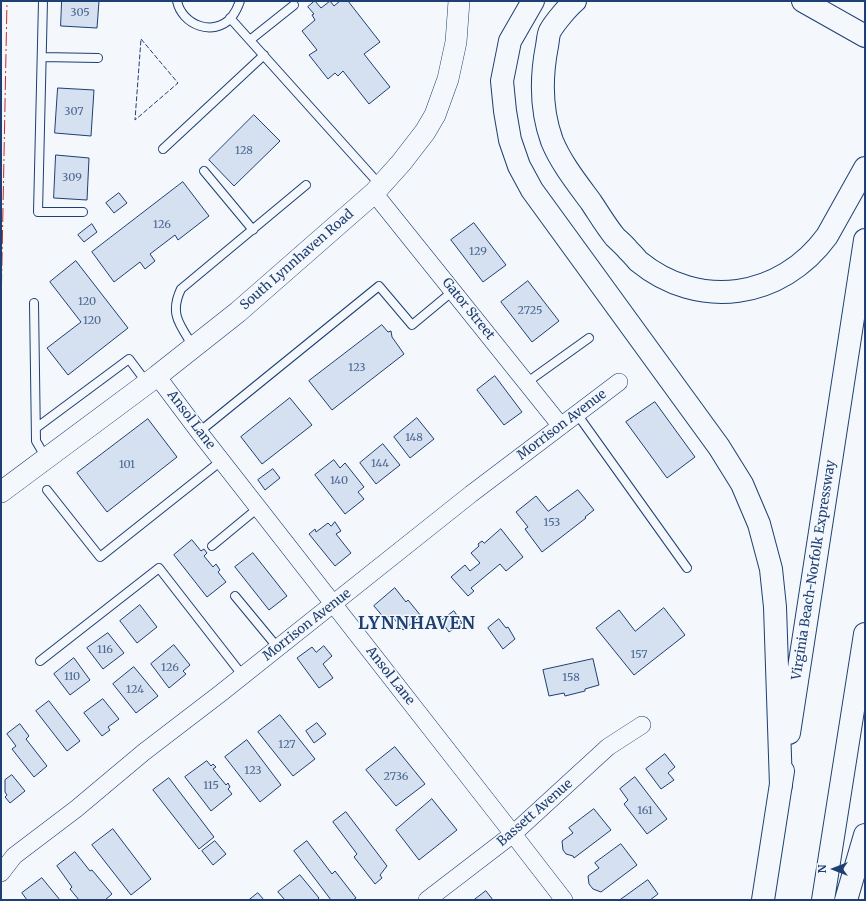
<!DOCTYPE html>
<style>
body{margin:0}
#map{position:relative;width:866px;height:901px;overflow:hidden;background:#f4f7fb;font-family:Merriweather,serif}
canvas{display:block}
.frame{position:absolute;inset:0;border:2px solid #1d3f73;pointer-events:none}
.north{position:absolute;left:814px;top:849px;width:40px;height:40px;-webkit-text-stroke:3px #f4f7fb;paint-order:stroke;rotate:270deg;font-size:11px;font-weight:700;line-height:16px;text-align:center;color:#1d3f73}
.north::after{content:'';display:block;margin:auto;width:14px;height:18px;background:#1d3f73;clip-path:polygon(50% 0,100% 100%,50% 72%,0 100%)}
</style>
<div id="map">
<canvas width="866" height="901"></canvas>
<div class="frame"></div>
<div class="north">N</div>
</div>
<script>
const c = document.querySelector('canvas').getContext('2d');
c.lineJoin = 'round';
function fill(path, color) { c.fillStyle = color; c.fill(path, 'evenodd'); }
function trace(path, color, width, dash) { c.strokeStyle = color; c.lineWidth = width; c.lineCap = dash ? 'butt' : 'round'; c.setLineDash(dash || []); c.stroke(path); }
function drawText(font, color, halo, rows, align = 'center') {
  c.font = font + ' Merriweather,serif'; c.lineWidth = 3; c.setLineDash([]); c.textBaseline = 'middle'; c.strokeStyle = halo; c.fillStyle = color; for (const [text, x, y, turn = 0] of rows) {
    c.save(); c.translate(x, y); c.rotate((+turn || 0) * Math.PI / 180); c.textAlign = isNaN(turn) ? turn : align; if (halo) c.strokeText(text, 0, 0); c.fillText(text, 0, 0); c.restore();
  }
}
const building = new Path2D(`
 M62,1H99L97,28L61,26Z
 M315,1L321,8L330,1L334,6L340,1H348L380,42L364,54L390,87L369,104L343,71L338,76L335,73L328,79L309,55L317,50L302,31L315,20L312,15L314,14L308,7Z
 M58,88L94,90L91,136L55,133Z
 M254,115L280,141L234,186L209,160Z
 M56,155L89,158L87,200L54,198Z
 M183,182L209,216L178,240L175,235L150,254L155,261L145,269L140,262L114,282L92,252Z
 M119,193L127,203L114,213L106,203Z
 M474,223L506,265L483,282L451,240Z
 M92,224L97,232L84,242L78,235Z
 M76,261L128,328L68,375L47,348L81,322L50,282Z
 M528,281L559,321L532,342L501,302Z
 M382,325L388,332L391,331L392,337L404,354L332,410L309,381Z
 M495,376L522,412L504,425L477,390Z
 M290,398L312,425L262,464L241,437Z
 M655,402L695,457L667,478L626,422Z
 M417,418L434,439L410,458L394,437Z
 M148,419L177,457L107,512L77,473Z
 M383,444L400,465L376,484L360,463Z
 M334,460L340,468L345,463L364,487L358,492L364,499L345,514L315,475Z
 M273,469L280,478L265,490L258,480Z
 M578,490L594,510L585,517L586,518L542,552L525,529L528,527L516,512L536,496L548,511Z
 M335,522L341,531L336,534L351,553L335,566L309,534L315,529L316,532L328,523L331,526Z
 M501,529L523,557L506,571L500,564L471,588L474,591L468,596L451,577L465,565L470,571L480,563L471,553L479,546L478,544L482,541L484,543Z
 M192,540L201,551L204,549L207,553L204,556L213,567L216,564L220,570L218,572L226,582L207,597L174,555Z
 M253,553L287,596L269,610L235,567Z
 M395,588L406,602L408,600L421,616L403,630L391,615L385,619L374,606Z
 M140,605L157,627L137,643L120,621Z
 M664,608L685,635L634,675L596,628L619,610L635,631Z
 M454,611L462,623L449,632L441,621Z
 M499,619L506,628L508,627L515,639L503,649L488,628Z
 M108,633L124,653L103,669L87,648Z
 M174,645L190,665L183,671L186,674L169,688L151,664Z
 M324,646L332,656L323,664L333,678L319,688L297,658L312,647L316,652Z
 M74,658L90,680L70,695L54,674Z
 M593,659L599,685L585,689V691L565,696L564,693L549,696L543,670Z
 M134,667L158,696L136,713L113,684Z
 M103,699L119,719L108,727L110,730L102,736L84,713Z
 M49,701L80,741L67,751L36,711Z
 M280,715L315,759L293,776L258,732Z
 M317,723L326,734L314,743L306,731Z
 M20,724L29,736L26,739L47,766L34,777L12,749L16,746L7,734Z
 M247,740L281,785L260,802L225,757Z
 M395,747L425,784L396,806L366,770Z
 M665,754L675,767L668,773L674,780L661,789L646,769Z
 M207,761L211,766L213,764L216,767L213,769L226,785L228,783L230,787L228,789L232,794L211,811L185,777Z
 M12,775L25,791L10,803L5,797L7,795L5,792V780Z
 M635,777L667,819L647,834L624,804L628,800L620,789Z
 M169,778L214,837L199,849L153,790Z
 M432,799L457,830L419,860L396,830Z
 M594,809L611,830L574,858L573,856L566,854L563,850L562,841L573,833L569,828Z
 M346,812L387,866L380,875L382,878L375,884L354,857L357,854L333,822Z
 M113,829L151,879L131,895L92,845Z
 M215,841L226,854L213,865L202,851Z
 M307,841L332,874L335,871L356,898L353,900H331L294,851Z
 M621,844L637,865L601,892L593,889L589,884L588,876L599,868L595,863Z
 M75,852L90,871L92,870L112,894L105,900H79L70,889L72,887L57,866Z
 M300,875L319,898L317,900H285L278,892Z
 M42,878L60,900H27L22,893Z
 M648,880L658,894L650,900H620Z
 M486,891L493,900H474Z
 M258,893L264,900H249Z`);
fill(building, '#d5e0f0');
trace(building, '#1d3f73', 1);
const service = new Path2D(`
 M43,1L38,212H83
 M177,1C182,25 213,37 231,18C235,13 238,7 240,1
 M230,18L380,185
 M250,40L294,5
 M42,57L98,58
 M163,149L264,55
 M204,171L253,230
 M34,303L36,441L46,458
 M193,346C180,325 169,314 181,289L306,185
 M526,383L589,338
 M577,414L687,568
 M36,428L129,359L147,383
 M199,432L379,286L412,325L453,291
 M47,490L100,557L221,461
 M212,546L258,508
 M235,596L278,648
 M40,661L159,568L243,676`);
const minor = new Path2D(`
 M374,193L561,426
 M157,376L199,432L513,834L564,900
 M1,873L14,856L76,809L144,752L221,693L471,494L619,382
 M427,900L513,834L608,747L642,725`);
const tertiary = new Path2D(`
 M1,492L157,376L238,312L374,193L401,163L425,132L435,115L448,79L456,42L459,1`);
const secondary = new Path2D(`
 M803,1L865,36`);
const motorway = new Path2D(`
 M533,1L510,41L502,81L505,111L510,140L519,166L532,190L719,447L742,484L759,524L771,569L775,607L781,786
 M575,1C568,7 555,22 550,31C548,35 548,41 547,46C541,77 541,111 552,141C561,163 577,183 591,202C599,214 606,226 615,237C619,241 624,245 628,250C631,253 635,257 638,261C699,311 781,299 827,236L865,168
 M789,733L865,240
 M763,900L783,771
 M823,900L865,634
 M846,900L865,835`);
trace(service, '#1d3f73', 10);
trace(minor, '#1d3f73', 18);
trace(tertiary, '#1d3f73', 22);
trace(secondary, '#1d3f73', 24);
trace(motorway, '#1d3f73', 24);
trace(service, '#f4f7fb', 8);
trace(minor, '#f4f7fb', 17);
trace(tertiary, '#f4f7fb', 21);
trace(secondary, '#f4f7fb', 22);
trace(motorway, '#f4f7fb', 22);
trace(new Path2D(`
 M141,39L178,83L135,120Z`), '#1d3f73', 1, [5, 2]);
trace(new Path2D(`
 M1,310L7,1`), '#c62828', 1, [14, 3, 2, 3]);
drawText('11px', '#4b6792', null, [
 ["305",80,13],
 ["307",74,112],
 ["128",244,151],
 ["309",72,178],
 ["126",162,225],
 ["129",478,252],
 ["120",87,302],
 ["2725",530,311],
 ["120",92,321],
 ["123",357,368],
 ["148",414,438],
 ["144",380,464],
 ["101",127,465],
 ["140",339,481],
 ["153",552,523],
 ["116",105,650],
 ["157",639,655],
 ["126",170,668],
 ["110",72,677],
 ["158",571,678],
 ["124",135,690],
 ["127",287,745],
 ["123",253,771],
 ["2736",396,777],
 ["115",211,786],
 ["161",645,811]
]);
drawText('13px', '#1d3f73', '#f4f7fb', [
 ["South Lynnhaven Road",297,260,-41],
 ["Gator Street",468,309,51],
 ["Ansol Lane",191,420,53],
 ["Morrison Avenue",562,425,-37],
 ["Virginia Beach-Norfolk Expressway",814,570,-81],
 ["Morrison Avenue",307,625,-38],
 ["Ansol Lane",390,676,52],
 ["Bassett Avenue",535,813,-41]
]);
c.letterSpacing = '1px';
drawText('bold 17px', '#1d3f73', '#f4f7fb', [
 ["LYNNHAVEN",417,624]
]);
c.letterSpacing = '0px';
</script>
